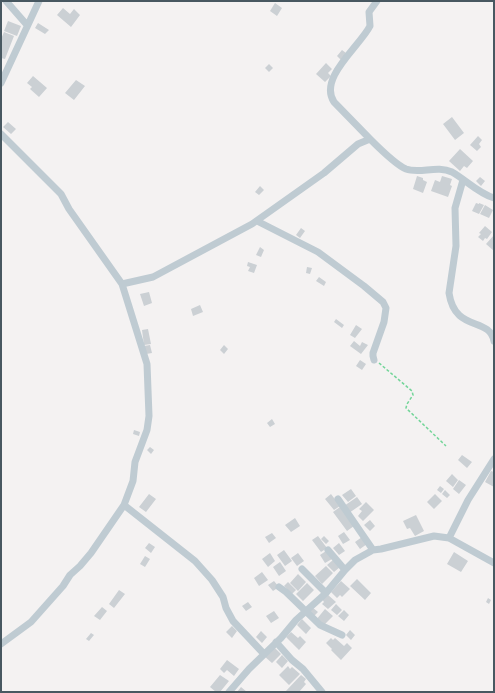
<!DOCTYPE html>
<style>
body{margin:0}
#map{position:relative;width:495px;height:693px;overflow:hidden;background:#f4f2f2;font-family:Figtree,sans-serif}
canvas{display:block}
.frame{position:absolute;inset:0;border:2px solid #485861;pointer-events:none}
</style>
<div id="map">
<canvas width="495" height="693"></canvas>
<div class="frame"></div>
</div>
<script>
const c = document.querySelector('canvas').getContext('2d');
c.lineJoin = 'round';
function fill(path, color) { c.fillStyle = color; c.fill(path, 'evenodd'); }
function trace(path, color, width, dash) { c.strokeStyle = color; c.lineWidth = width; c.lineCap = dash ? 'butt' : 'round'; c.setLineDash(dash || []); c.stroke(path); }
fill(new Path2D(`
 M275,3L282,8L277,16L270,11Z
 M63,8L70,14L74,9L80,15L71,27L57,15Z
 M8,21L21,26L17,36L4,31Z
 M38,23L49,30L45,34L35,28Z
 M4,32L14,36L5,59L1,58V39Z
 M342,50L346,53L341,60L337,56Z
 M326,63L332,69L328,73L331,76L325,82L316,74Z
 M269,64L273,68L269,72L265,68Z
 M33,76L47,88L39,97L30,89L32,87L27,83Z
 M76,80L85,86L74,100L65,93Z
 M452,117L464,133L455,140L443,124Z
 M8,122L16,129L11,134L3,127Z
 M478,136L482,140L479,144L481,147L477,151L470,145Z
 M460,149L473,161L467,168L464,166L460,171L449,161Z
 M417,176L423,178V180L427,182L423,193L413,189Z
 M442,176L452,179L450,185L452,186L448,197L431,191L435,180L440,182Z
 M480,177L485,181L481,186L476,181Z
 M260,186L264,190L259,195L255,192Z
 M476,203L479,204V203L484,205L479,214L472,211Z
 M485,205L493,210L489,218L480,214Z
 M485,226L492,232L487,239L485,238L483,241L478,237L481,234L479,233Z
 M301,228L305,231L300,238L296,235Z
 M494,235V251L486,244Z
 M260,247L264,250L261,257L256,255Z
 M248,262L257,265L254,273L248,271L250,267L247,266Z
 M307,267L312,268L310,274L306,273Z
 M319,277L326,282L324,286L316,281Z
 M149,292L152,303L144,306L140,294Z
 M200,305L203,312L193,316L191,309Z
 M336,319L344,325L342,328L334,322Z
 M356,325L362,329L355,338L350,335Z
 M148,329L151,344L144,345L142,330Z
 M354,341L360,346L362,342L368,345L361,354L350,346Z
 M150,345L152,353L146,354L144,346Z
 M224,345L228,349L224,354L220,350Z
 M360,360L366,364L362,370L356,366Z
 M272,419L275,424L270,427L267,423Z
 M134,430L140,432L139,436L133,434Z
 M150,447L154,450L151,454L147,450Z
 M462,455L472,462L467,468L458,460Z
 M491,471L494,472V487L485,482Z
 M452,474L458,480L453,487L446,481Z
 M459,480L466,485L459,494L453,489Z
 M440,486L444,489L441,493L437,490Z
 M351,489L356,496L348,502L342,495Z
 M445,490L450,495L447,498L442,494Z
 M149,494L156,499L146,512L139,507Z
 M331,494L340,506L334,510L325,499Z
 M435,494L442,501L434,509L427,502Z
 M357,497L362,504L349,513L344,506Z
 M366,502L374,510L363,521L358,516L362,511L359,509Z
 M340,507L354,526L347,531L333,512Z
 M416,515L424,531L415,536L410,528L407,529L403,521Z
 M295,518L300,526L291,532L285,525Z
 M370,520L375,526L370,531L364,525Z
 M344,532L350,540L343,544L338,536Z
 M272,533L276,538L269,543L265,537Z
 M318,536L327,548L321,552L312,540Z
 M324,536L329,541L326,544L321,539Z
 M362,537L367,544L360,549L355,542Z
 M149,543L155,547L151,553L145,548Z
 M339,543L345,551L339,555L333,548Z
 M284,550L292,561L285,566L277,555Z
 M326,551L332,559L325,563L320,555Z
 M454,552L468,561L461,572L447,564Z
 M270,553L275,561L268,567L262,559Z
 M298,553L304,561L297,566L291,558Z
 M145,556L150,559L145,567L140,564Z
 M333,560L340,567L334,572L327,565Z
 M280,562L286,571L279,576L273,567Z
 M326,566L333,573L322,584L315,576Z
 M262,572L268,580L259,586L254,578Z
 M298,574L306,582L298,591L290,583Z
 M357,579L371,593L365,600L350,586Z
 M274,581L279,587L273,591L268,585Z
 M341,581L350,589L342,597L340,595L337,598L331,592Z
 M288,582L296,590L292,594L284,586Z
 M307,583L314,590L303,601L296,594Z
 M119,590L125,594L114,608L109,604Z
 M327,594L336,602L328,609L322,604L324,602L322,599Z
 M488,598L491,600L489,604L486,602Z
 M248,602L252,607L246,611L242,606Z
 M336,604L342,610L337,615L331,610Z
 M102,607L107,611L100,620L94,616Z
 M312,607L318,612L313,617L307,612Z
 M325,609L333,616L323,626L316,620Z
 M344,610L349,615L344,621L338,616Z
 M274,611L279,618L271,623L266,616Z
 M302,619L311,628L306,634L297,625Z
 M232,626L237,631L232,638L226,632Z
 M350,630L355,635L351,640L346,635Z
 M261,631L267,637L262,643L256,637Z
 M291,632L298,638L300,636L306,642L299,650L286,637Z
 M91,633L94,635L89,641L86,639Z
 M331,638L333,640L335,638L344,646L347,643L352,648L341,660L331,650L332,649L326,643Z
 M275,648L281,654L272,663L264,656Z
 M282,655L288,661L282,668L276,662Z
 M227,660L239,669L234,676L227,670L224,673L220,669Z
 M288,666L290,669L292,667L300,674L289,685L279,675Z
 M220,675L229,681L220,692H216L210,687Z
 M301,675L306,679L304,682L306,684L299,692H285Z
 M241,687L247,692H237Z`), '#cbd0d4');
trace(new Path2D(`
 M379,363L412,391L413,395L407,404L406,408L446,446`), '#73d599', 1.5, [3, 2]);
trace(new Path2D(`
 M6,1L27,25
 M1,83L39,1
 M1,134L61,194L69,209L122,284L147,364L149,416L147,430L135,462L133,481L124,505L91,553L80,566L70,575L63,586L31,622L1,644
 M370,139L334,102C318,78 360,46 370,26L369,12L377,1
 M463,180L455,208L456,246L449,293C455,333 489,316 494,341
 M257,221L318,252L364,286L383,302L386,308L384,322L373,353V356L374,360
 M122,284L153,277L252,224L324,173L358,144L370,139C378,147 396,165 406,169C420,174 437,165 452,172C466,180 478,193 494,198
 M338,499L373,550
 M124,505L195,561L212,580L223,597L226,608L233,621L264,654
 M449,538L468,500L494,459
 M328,550L345,570
 M302,569L326,593
 M279,587L286,592L320,625L342,635
 M276,642L292,660L303,669L322,692
 M229,692L249,669L281,638L296,620L326,593L345,570L355,560L373,550L381,549L434,536L449,538L494,563`), '#bfcbd2', 7);
</script>
